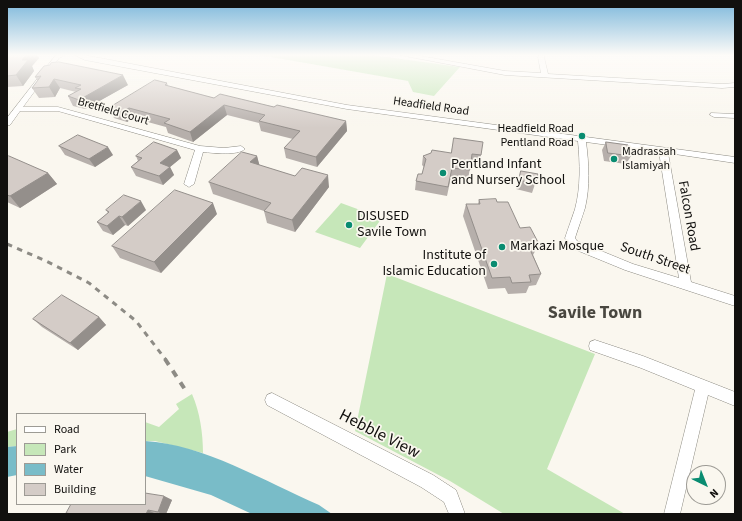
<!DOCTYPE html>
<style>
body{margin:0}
#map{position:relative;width:742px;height:521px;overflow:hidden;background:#faf7ef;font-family:"Source Sans 3",sans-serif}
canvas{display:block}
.frame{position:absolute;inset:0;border:8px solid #11100e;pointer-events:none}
.legend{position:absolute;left:16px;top:413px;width:130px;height:92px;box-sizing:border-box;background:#faf7ef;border:1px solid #9d9b95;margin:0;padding:5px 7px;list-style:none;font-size:12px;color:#11100e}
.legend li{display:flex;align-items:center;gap:8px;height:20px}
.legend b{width:20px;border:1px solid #9d9b95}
.north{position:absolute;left:686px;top:465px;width:40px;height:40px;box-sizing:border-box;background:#faf7ef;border:1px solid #9d9b95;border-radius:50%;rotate:137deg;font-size:11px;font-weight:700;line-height:16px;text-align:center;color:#11100e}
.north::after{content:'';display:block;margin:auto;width:14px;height:18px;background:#098c71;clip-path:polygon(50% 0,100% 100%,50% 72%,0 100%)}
</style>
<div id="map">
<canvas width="742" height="521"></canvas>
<div class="frame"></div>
<ul class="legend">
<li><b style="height:5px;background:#fff"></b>Road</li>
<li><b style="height:11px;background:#c6e7b9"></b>Park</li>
<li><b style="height:11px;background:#79bcc8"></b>Water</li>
<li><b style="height:11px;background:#d4ccc7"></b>Building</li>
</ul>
<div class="north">N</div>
</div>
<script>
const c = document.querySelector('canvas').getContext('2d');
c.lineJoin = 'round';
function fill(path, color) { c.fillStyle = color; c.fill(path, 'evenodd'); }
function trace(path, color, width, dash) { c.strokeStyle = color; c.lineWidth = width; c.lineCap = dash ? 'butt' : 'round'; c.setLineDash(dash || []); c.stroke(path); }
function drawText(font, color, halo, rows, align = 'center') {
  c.font = font + ' "Source Sans 3",sans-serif'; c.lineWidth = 3.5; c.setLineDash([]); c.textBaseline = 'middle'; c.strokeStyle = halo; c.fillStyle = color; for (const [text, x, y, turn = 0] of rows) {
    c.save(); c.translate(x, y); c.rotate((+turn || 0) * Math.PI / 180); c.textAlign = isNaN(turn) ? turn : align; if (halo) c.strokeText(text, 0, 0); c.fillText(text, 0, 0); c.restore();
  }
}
fill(new Path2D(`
 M260,55H372L460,67L434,96L413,92L408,81Z
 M341,203L382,218L360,248L315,232Z
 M387,274L595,354L547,469L625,514H504L450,481L355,431Z
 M192,394C200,412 203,434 203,453L155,441H145V422L159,427L179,409L176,404Z
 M17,429V446L7,447V432Z`), '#c6e7b9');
fill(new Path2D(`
 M145,441C203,444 266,482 319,505L332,514H252L211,495L145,476Z
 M17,446V475L7,477V447Z`), '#79bcc8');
const minor = new Path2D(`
 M56,55H65L59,58L23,107H58L200,146L224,148L241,146L245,149C237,156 214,153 203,152L194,184L189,187L184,184L195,150L58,111H20L10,125H7V118Z
 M75,55H84L347,105L735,157V163L668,153L691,282L735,296V306L625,270L569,247L565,238C568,228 572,219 575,209C581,187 580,163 578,141L347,109L85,60ZM586,142L659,152L679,278L633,264L577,241L575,238C578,228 582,218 585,208C590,187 589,164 586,142Z
 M400,55H415L505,71L541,73L538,57L539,55H546L544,57L548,74L722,84L735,83V87L722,88L505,75Z
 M711,113L735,114V118L714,117L710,115Z
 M595,340L643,356L735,392V406L708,395L680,514H664L695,390L641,368L590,350L589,346L590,342Z
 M272,393L433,475L456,490L465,514H449L444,502L421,487L267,405L265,400L267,395Z`);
trace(minor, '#8c8a82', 1);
fill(minor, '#fff');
trace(new Path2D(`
 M7,244L46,261L89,283L136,321L166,360`), '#8d8b85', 3, [5.5, 5.5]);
trace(new Path2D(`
 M165,359L188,394`), '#8d8b85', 4, [7, 7]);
fill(new Path2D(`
 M7,55H37L39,58L32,66L34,71L23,86L7,87Z
 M44,66L128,85L85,109L73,106L68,96L76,92L60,88L55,97L39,98L32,88L38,81L35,77Z
 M167,83L168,86L214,98L274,107L346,121L347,131L317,167L286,158L284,148L293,139L261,131L259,123L227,115L193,142L168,133L166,127L133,118L127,122L114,118L109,108Z
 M454,138L481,155L479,164L471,163L468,179L451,177L447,196L415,190L416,181L422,174L424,167L422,165L423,156L451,153Z
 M606,142L631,156L626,164L604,161L602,150Z
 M59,146L113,155L95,167L65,155Z
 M177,150L181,158L170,167L174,175L163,185L136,176L131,167L138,161L136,156Z
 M257,156L259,165L329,187L295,232L267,223L264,211L213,194L209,182Z
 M7,157L48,173L57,184L20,208L7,202Z
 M521,171L535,184L532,193L516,189Z
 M479,200L497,202L520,228L539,244L533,255L541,274L536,285L529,286L526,293L508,294L505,288L488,289L463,216L466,204H478Z
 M106,210H146L128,226L125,225L113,235L103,231L97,222L108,213Z
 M217,214L161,273L120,258L112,246Z
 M99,317L106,325L78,350L42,327L33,319Z
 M164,496L172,500L166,514H69L66,513Z`), '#b6afab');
fill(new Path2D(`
 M26,55H37L39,58L32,66L34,71L23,86L16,75L22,60Z
 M123,75L128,85L85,109L79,100Z
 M54,79L60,88L55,97L49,87Z
 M224,105L227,115L193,142L190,132Z
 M129,108L133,118L127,122L122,112Z
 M346,121L347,131L317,167L316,157Z
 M108,147L113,155L95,167L89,159Z
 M177,150L181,158L170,167L174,175L163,185L159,176L160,163Z
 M257,156L260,167L250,162Z
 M48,173L57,184L20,208L10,196Z
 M328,175L329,187L295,232L292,220Z
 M141,201L146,210L128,226L122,217Z
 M213,203L217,214L161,273L154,262Z
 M119,216L125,225L113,235L107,226Z
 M99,317L106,325L78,350L70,343Z
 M164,496L172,500L166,514H162L158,512Z
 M148,510L156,514H146Z`), '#948f8b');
const building = new Path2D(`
 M7,55H26L22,60H28L16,75L7,76Z
 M59,62L123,75L79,100L68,96L81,89L75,88L81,85L54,79L49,87L32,88L41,76L35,77L44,66L50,65L51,63Z
 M155,80L167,83L165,85L214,98L220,94L274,107L277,105L346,121L316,157L284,148L300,131L259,121L265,115L224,105L190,132L164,123L170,119L129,108L122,112L109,108Z
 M78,135L108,147L89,159L59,146Z
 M454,138L483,142L481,155L472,154L470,170L452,168L448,187L416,181L418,174H422L426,159L423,156L431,153L432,150L451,153Z
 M154,142L177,150L160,163L170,167L159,176L131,167L142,158L136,156Z
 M606,142L628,145L631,156L608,153Z
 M242,152L257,156L250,162L295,176L302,168L328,175L292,220L264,211L271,203L209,182Z
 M9,156L48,173L10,196L7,195V157Z
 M521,171L538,174L535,184L519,180Z
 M175,190L213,203L154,262L112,246Z
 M124,195L141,201L122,217L119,216L107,226L97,222L109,212L106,210Z
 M496,199L497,202H508L520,228L530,227L539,244L528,245L541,274L529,275L531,282L512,283L510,277L492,278L466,204H480L479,200Z
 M62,295L99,317L70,343L33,319Z
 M145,493L164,496L158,512L148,510L146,514H72L66,513L71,504H145Z`);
fill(building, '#d4ccc7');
trace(building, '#948f8b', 1);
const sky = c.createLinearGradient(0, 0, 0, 128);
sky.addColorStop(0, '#7bb7db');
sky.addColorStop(0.43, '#fdfbf8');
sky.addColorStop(1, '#fdfbf800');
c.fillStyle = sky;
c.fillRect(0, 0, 742, 128);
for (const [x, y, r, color] of [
 [582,136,4,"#098c71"],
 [614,159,4,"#098c71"],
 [443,173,4,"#098c71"],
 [349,225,4,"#098c71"],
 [502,247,4,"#098c71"],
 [494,264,4,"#098c71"]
]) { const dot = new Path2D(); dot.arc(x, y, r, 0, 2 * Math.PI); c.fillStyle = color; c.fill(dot); trace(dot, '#faf7ef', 1.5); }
drawText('12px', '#11100e', '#faf7ef', [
 ["Headfield Road",431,107,8],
 ["Bretfield Court",113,112,16]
]);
drawText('12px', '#11100e', '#faf7ef', [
 ["Headfield Road",574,129],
 ["Pentland Road",574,143],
 ["Madrassah",622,152,"left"],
 ["Islamiyah",622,166,"left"]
], 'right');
drawText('14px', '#11100e', '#faf7ef', [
 ["Pentland Infant",451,165],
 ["and Nursery School",451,181],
 ["DISUSED",357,217],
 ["Savile Town",357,233],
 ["Markazi Mosque",510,247],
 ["Institute of",486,256,"right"],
 ["Islamic Education",486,272,"right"]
], 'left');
drawText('14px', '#11100e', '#faf7ef', [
 ["Falcon Road",688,216,80],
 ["South Street",655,259,19]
]);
drawText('17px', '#11100e', '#faf7ef', [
 ["Hebble View",379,435,27]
]);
drawText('bold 18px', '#494740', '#faf7ef', [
 ["Savile Town",595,314]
]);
</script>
